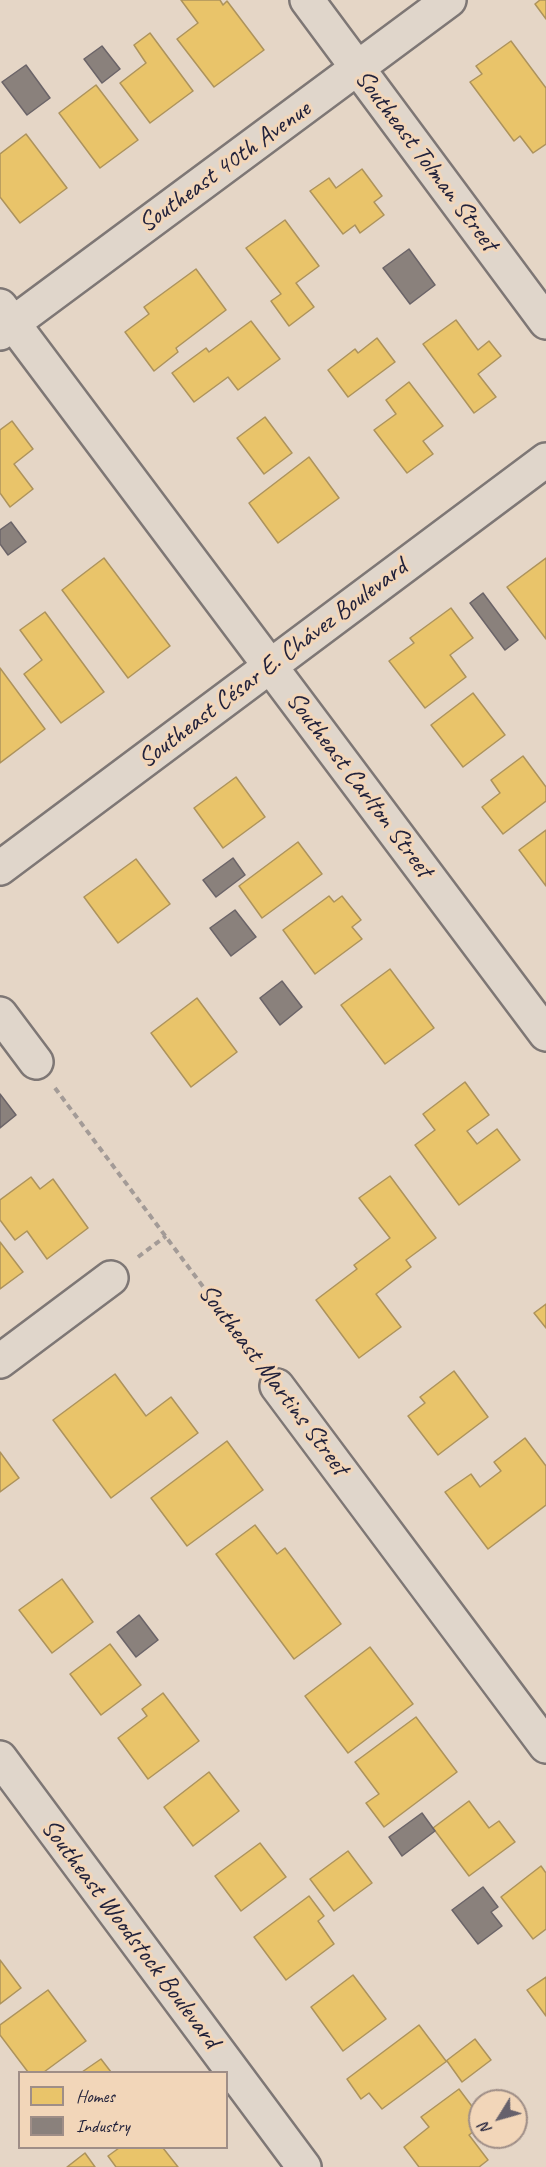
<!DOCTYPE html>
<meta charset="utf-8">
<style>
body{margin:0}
#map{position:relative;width:546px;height:2167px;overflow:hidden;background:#e5d6c6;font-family:Caveat,sans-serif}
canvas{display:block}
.legend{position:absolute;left:18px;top:2071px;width:210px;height:78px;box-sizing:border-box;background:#f2d6b9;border:2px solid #9f8e87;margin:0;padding:8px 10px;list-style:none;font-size:18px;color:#22223b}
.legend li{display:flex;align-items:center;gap:12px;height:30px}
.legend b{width:30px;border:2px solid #9f8e87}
.north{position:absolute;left:468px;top:2089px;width:60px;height:60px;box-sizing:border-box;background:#f2d6b9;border:2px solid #9f8e87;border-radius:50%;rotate:233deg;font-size:16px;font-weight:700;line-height:24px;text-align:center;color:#22223b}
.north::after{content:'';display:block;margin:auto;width:21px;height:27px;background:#66616c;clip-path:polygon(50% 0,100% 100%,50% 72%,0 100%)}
</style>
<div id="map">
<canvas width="546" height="2167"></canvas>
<ul class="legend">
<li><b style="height:16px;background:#e9c46a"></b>Homes</li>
<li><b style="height:16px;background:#8a817c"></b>Industry</li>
</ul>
<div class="north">N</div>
</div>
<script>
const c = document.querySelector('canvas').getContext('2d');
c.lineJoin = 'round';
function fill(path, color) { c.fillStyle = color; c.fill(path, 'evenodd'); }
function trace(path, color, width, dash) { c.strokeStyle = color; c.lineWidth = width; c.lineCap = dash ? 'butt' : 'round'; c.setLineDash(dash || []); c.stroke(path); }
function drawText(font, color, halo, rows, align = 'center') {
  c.font = font + ' Caveat,sans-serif'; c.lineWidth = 6; c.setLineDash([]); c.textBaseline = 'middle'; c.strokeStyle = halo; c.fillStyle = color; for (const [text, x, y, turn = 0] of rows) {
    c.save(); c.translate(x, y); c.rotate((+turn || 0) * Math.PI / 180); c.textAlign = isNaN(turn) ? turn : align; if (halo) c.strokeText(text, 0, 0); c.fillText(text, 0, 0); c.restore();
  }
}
const homes = new Path2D(`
 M181,0H220L223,5L227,1L264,50L214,87L177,39L198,23Z
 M540,0H546V19L535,4Z
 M150,33L193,91L150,123L120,83L146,63L134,45Z
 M511,41L546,88V144L533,153L520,136L514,141L470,82L482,74L476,66Z
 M96,85L138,140L100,168L59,113Z
 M26,134L67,188L20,223L0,197V154Z
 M362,169L382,196L374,202L384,215L360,233L355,225L343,234L310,191L329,178L336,188Z
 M285,220L319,266L296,283L314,307L289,326L271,301L281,294L246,248Z
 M196,269L226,310L176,348L178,352L154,371L125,332L149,314L144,307Z
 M456,320L478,350L489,341L501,356L478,374L496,397L474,413L423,344Z
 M251,321L280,359L238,390L228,377L194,402L172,373L206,348L209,352Z
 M377,338L395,362L348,397L328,370L355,349L358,353Z
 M409,382L443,426L423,441L433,454L407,473L374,430L396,414L386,400Z
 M265,417L292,453L264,474L237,438Z
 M12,421L33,449L14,464L33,489L10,507L0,493V430Z
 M309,457L339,498L278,543L249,503Z
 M104,558L170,646L128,678L62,590Z
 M546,558V639L507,587Z
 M451,608L473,638L450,655L466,677L425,708L389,661L414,643L410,638Z
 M45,612L104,692L61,723L24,674L42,660L20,630Z
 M0,668L45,729L0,763Z
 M473,693L505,735L463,767L431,725Z
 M523,756L546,787V801L503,834L482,807L500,793L491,780Z
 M236,777L265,817L223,848L194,808Z
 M546,830V886L519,850Z
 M298,842L322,874L262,918L239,886Z
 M136,859L170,904L118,943L84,897Z
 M329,896L334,902L342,896L361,920L352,927L362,939L315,974L283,930Z
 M390,969L434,1028L385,1064L341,1005Z
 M197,998L237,1052L191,1087L151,1033Z
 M465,1082L489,1115L467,1131L477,1144L497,1129L520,1160L459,1205L415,1145L435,1130L423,1114Z
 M390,1176L436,1238L406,1260L411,1267L376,1294L401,1327L359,1358L316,1300L357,1269L354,1265L390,1238L359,1198Z
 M31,1177L40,1189L53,1179L88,1228L47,1259L27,1231L15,1240L0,1220V1200Z
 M0,1242L23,1272L0,1289Z
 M546,1304V1328L534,1313Z
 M454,1371L488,1417L438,1455L408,1416L425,1403L420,1397Z
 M115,1374L146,1416L171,1397L198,1433L111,1498L53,1420Z
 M525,1438L546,1466V1505L488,1549L445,1492L471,1474L480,1487L501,1471L494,1462Z
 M227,1441L263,1490L187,1546L151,1498Z
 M0,1452L19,1478L0,1492Z
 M255,1525L277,1554L285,1548L341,1624L294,1659L216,1554Z
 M62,1579L93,1622L52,1653L19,1610Z
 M110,1644L141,1685L101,1715L70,1674Z
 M370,1647L413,1704L348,1753L305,1696Z
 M163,1693L199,1741L148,1779L118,1738L147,1716L142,1709Z
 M416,1717L457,1772L384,1827L366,1803L379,1794L355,1762Z
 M209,1772L239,1811L193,1846L164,1807Z
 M469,1801L489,1828L499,1821L515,1842L469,1876L433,1828Z
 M260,1843L286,1877L241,1911L215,1876Z
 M348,1851L372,1883L334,1911L310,1879Z
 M541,1866L546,1873V1929L533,1939L501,1897Z
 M309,1896L324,1916L318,1921L334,1944L286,1980L254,1937Z
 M0,1960L21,1988L0,2004Z
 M353,1975L386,2019L343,2051L311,2007Z
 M546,1977V2016L527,1990Z
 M48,1990L86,2041L44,2072H28L0,2035V2025Z
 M419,2025L446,2061L475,2039L491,2060L462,2082L447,2061L382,2109L369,2093L361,2099L347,2079Z
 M101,2059L111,2072H82Z
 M459,2089L480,2117V2127L469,2135L488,2160L479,2167H419L404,2147L429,2127L421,2117Z
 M119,2148H163L178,2167H116L108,2156Z
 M85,2153L95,2167H67Z`);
fill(homes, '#e9c46a');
trace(homes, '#ad935c', 1.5);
const industry = new Path2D(`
 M102,46L120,69L102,83L84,59Z
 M26,65L50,98L27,115L2,82Z
 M409,249L435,285L410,304L383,268Z
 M11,522L26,542L8,555L0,544V530Z
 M483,593L518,640L505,650L470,603Z
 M233,858L245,875L216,897L203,880Z
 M235,910L256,937L231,956L210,928Z
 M282,981L302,1007L280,1025L260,998Z
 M0,1094L16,1115L0,1128Z
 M139,1615L158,1640L136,1657L117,1632Z
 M422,1813L435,1831L402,1856L389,1837Z
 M483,1887L498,1907L491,1912L502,1926L478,1944L452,1910Z`);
fill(industry, '#8a817c');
trace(industry, '#6b6468', 1.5);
const street = new Path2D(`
 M307,0L546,322
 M0,306L546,1034
 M0,333L449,0
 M0,1014L36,1062
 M0,1361L111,1278
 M277,1386L546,1746`);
const secondary = new Path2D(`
 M0,868L546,460
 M0,1758L304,2167`);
trace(street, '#7e7775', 38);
trace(secondary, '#7e7775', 38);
trace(new Path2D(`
 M55,1088L257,1359
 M138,1257L166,1236`), '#a39b97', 4, [6, 4.5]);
trace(street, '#e0d6cb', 33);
trace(secondary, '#e0d6cb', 33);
drawText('26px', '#22223b', '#f2d6b9', [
 ["Southeast Tolman Street",426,161,53],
 ["Southeast 40th Avenue",225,167,-36],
 ["Southeast César E. Chávez Boulevard",273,664,-37],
 ["Southeast Carlton Street",359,785,53],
 ["Southeast Martins Street",273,1380,53],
 ["Southeast Woodstock Boulevard",130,1934,53]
]);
</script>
